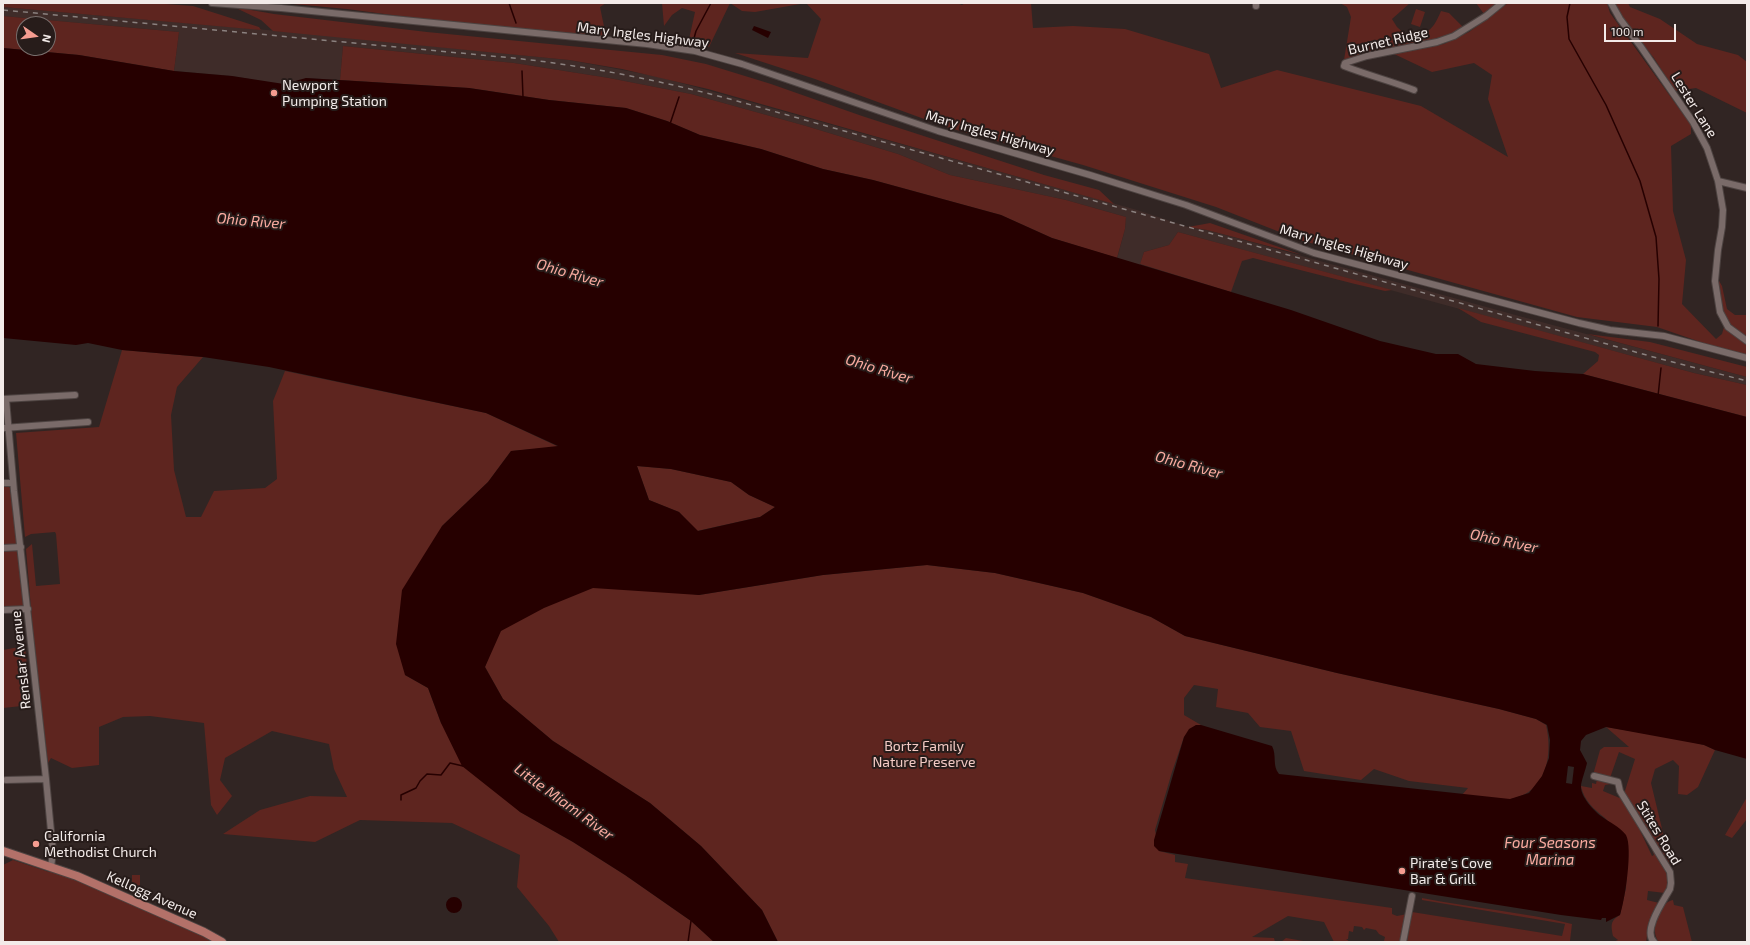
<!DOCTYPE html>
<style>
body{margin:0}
#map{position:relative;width:1750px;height:945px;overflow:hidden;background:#312523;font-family:"Exo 2",sans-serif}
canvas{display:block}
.frame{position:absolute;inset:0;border:4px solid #f3ebe9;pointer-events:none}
.north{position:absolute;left:16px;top:16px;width:40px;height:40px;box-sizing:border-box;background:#271c1a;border:1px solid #796f6d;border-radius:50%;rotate:103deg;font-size:11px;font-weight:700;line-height:16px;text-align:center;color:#f3ebe9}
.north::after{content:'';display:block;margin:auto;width:14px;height:18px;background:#f59c90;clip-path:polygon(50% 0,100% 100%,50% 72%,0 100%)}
.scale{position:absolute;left:1604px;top:24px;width:72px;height:18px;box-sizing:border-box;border:2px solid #f3ebe9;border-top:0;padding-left:5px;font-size:12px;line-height:14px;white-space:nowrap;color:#f3ebe9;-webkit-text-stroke:3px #271c1a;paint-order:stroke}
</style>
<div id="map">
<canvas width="1750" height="945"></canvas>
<div class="frame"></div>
<div class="north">N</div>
<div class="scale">100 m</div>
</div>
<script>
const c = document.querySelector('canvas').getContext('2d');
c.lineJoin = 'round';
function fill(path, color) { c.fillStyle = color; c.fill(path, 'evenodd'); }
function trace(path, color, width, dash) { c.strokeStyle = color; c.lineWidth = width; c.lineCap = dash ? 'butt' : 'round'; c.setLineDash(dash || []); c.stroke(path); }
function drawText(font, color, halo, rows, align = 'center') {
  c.font = font + ' "Exo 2",sans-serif'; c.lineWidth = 4; c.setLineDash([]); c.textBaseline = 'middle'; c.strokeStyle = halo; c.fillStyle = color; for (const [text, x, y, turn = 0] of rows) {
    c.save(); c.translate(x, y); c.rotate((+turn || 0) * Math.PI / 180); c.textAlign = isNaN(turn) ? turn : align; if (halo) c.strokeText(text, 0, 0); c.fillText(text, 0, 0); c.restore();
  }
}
fill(new Path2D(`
 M3,7L336,36L569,60L660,77L1137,210L1188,227L1207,230L1262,245L1519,316L1747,377V385L1694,373L1178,232L1169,245L1144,252L1132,291L1110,285L1125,229L1126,217L1066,200L950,175L898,154L806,126L691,94L609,78L514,63L343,46L340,80L306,78L285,107L249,79L232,76L174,71L179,32L3,16Z`), '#3f2c29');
fill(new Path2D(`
 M3,3H152L193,6L259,27L261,30L3,7Z
 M283,3H606L600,7L606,36L430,20L347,9Z
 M662,3H957L962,5L965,3H1031L1033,28L1073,26L1125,29L1209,54L1221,88L1277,70L1421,106L1508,157L1488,99L1492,75L1474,63L1432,72L1392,53L1444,44L1469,32L1508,3H1607L1610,13L1691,125V134L1671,146L1673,211L1686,260L1682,304L1716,339L1722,334L1724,327L1747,345V356L1718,348L1657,327L1577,317L1300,240L1216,207L1083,165L946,127L815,79L735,53L808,58L821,19L806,3L755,12L742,11L730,3L709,47L688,44L695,12L682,8L672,15L664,26Z
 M1340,3H1410L1392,19L1397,27L1406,35C1428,34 1432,32 1441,11L1449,13L1464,28L1456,33L1442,38L1344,60L1351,17L1347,7Z
 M1476,3H1500L1484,14Z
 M1614,3H1628L1630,7L1660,19L1697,44L1738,55L1747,62V113L1696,88L1675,91L1654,58L1621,18Z
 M234,7L274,14L427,32L662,55L706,64L771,84L862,116L1044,175L1099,190L1114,204L708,89L622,69L569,60L273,31L261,20Z
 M1416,9L1425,12L1420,27L1411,24Z
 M3,16L179,32L174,71L79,55L3,48ZM24,24H48V48H24Z
 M343,46L514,63L609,78L691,94L806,126L898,154L950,175L1066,200L1126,217L1125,229L1117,258L1052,238L1001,215L873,180L823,169L761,149L700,135L667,121L626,108L549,100L469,88L340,80Z
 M1210,223L1302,255L1207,230L1188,227Z
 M1178,232L1392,290L1385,291L1355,284L1253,258L1242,261L1231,292L1140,264L1144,252L1169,245Z
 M1718,279L1722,286L1727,309L1735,315H1747V338C1742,335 1736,331 1732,327C1722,316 1716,293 1718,279Z
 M1458,308L1694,373L1747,385V417L1583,374L1598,361L1599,355L1595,352L1481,322Z
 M1587,334L1650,342L1747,367V377Z
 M122,350L203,357L177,387L171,415L174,470L186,517H201L214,491L265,488L277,479L273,401L285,371L486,413L559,447L511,451L488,482L442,526L405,675L428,688L441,723L520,812L573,842L625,875L691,921L714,942H559L549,926L517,887L520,855L452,823L360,820L315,842L223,834L260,810L310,796L347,797L334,769L329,744L272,731L225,758L220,780L232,796L217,815L211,805L204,723L150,716L123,717L99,727V765L72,768L51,758L48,763L35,656L26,549L32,544L36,586L60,584L56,534L55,532L31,534L25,537L16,433L99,427Z
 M637,466L671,469L731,482L749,495L775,507L760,517L697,531L679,512L649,500Z
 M3,486H8L10,488L18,541L16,544L3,546Z
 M12,549L16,550L20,555L24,605L21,608L3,609V550Z
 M521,565L699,595L823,575L927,565L995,573L1083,593L1151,617L1185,636L1337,673L1499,709L1536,719L1546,725C1553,755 1547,792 1511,799C1500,801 1475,796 1462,795L1468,788L1409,781L1374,769L1361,780L1304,771L1291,731L1260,727L1248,713L1216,707L1218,689L1194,685L1184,698V715L1201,725H1196L1184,737L1172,772L1155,830L1159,851L1175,855V862L1188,864L1185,878L1392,908V914L1397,916L1407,914L1402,942L1384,941L1385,937L1379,934L1376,930L1366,928L1364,930L1362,927L1354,926L1353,932L1349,931L1348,939H1346L1350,942H1334L1324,922L1288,916L1252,937L1274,938L1275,942H778L762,910L701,846L650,803L553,741L503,699L485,667Z
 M25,646L31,705L3,708V650Z
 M1606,727L1680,739L1704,745L1715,750L1698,787L1687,795L1678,794L1679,766L1673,760L1655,769L1651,783L1671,866L1624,794L1635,759L1619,752L1610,778L1593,775L1600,750L1604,747H1629Z
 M1597,779L1612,783L1611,784L1605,785L1603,791L1622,799L1630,809L1652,856L1654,855L1650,843L1668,873L1669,884L1665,893L1648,891L1647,900L1659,903L1649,925L1646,942H1613L1618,940L1613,936C1611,925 1610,921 1620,915L1626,888L1628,844C1621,836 1613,826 1605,818C1594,809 1584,801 1581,786L1592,788V783L1596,784Z
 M1747,797V819L1732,838L1725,835Z
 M13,860L49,872L51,867L222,942H3V865Z
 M132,875H140V895L132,893Z
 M1422,898C1472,908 1523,912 1572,924L1570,941L1572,942H1407L1412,912L1562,936L1565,924L1422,900Z
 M1673,900L1674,905L1683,907L1692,942H1659C1649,931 1659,902 1673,900Z
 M1286,938L1309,942H1281Z`), '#5e251f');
fill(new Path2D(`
 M754,26L771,32L768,38L752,30Z
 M3,48L79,55L174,71L232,76L284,84L306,78L469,88L549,100L626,108L667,121L700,135L761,149L823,169L873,180L1001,215L1052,238L1291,310L1380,341L1436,354H1458L1476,364L1535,371L1583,374L1747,417V759L1715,750L1704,745L1606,727L1586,735L1581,741L1580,750L1587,763C1586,768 1581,782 1581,786C1580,796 1594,811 1601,816C1609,822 1620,827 1626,835C1633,848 1625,900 1620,915L1606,922V918H1602L1601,920L1561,915L1159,851L1154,846V840L1184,737L1189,729L1196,725H1201L1272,746C1277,755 1272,766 1279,774L1510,799L1529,793L1542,776L1549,758L1550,740L1547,725L1536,719L1499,709L1337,673L1185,636L1151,617L1083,593L995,573L927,565L823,575L699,595L593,588L544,608L501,631L485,667L503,699L553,741L650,803L701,846L762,910L778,942H714L691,921L625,875L573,842L520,812L462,766L441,723L428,688L405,675L396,644L402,590L442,526L488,482L511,451L558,446L486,413L269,367L203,357L122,350L88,343L76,345L3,338ZM637,466L671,469L731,482L749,495L775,507L760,517L698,531L679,512L649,500Z
 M446 905a8 8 0 1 1 16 0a8 8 0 1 1-16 0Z`), '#260000');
fill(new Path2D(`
 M1568,766L1574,767L1572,784L1566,783Z`), '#312523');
trace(new Path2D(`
 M509,3L516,23
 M1570,3L1567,17L1569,39L1606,105L1640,181L1656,237L1659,279L1658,326
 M693,42L696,31L711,3
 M522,71L523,97
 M670,124L679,97
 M1658,396L1661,368
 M401,800V795L416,788L420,781L427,774L441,775L450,763L463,766
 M688,942L691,921`), '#260000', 1.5);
const minor = new Path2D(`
 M212,3L281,8L647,44L695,51L742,64L938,131L1090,175L1186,205L1314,253L1579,323L1610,330L1664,336L1747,358
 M1256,3V6
 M1611,3L1620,19L1641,47L1693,122L1707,148L1718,181L1723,210L1722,227L1718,250L1715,281L1720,312L1728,327L1747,341
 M1414,90C1391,81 1367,75 1344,66L1345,63L1367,56L1437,42L1454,36L1486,16L1502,3
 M1718,181L1747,188
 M3,399L75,395
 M6,399L14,491L46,779L53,852L51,867
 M3,428L88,422
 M3,483H13
 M3,548L21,547
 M3,610L28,609
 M1594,776L1618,782L1620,791L1670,872L1671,883L1670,889C1664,900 1642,931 1654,942
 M6,780L46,779
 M1403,942L1412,896`);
const major = new Path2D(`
 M3,851L77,876L204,932L222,942`);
trace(minor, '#4d4341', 8);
trace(major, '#4d4341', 10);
trace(minor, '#7a6b69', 6);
trace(major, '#b37169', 8);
trace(new Path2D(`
 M3,10L513,58C589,66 663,81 737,101L1657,358L1747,381`), '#8b817f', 1.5, [5, 5]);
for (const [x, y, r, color] of [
 [274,93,4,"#f59c90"],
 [36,844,4,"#f59c90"],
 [1402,871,4,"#f59c90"]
]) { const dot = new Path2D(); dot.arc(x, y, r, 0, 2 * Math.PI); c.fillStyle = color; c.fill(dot); trace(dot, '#271c1a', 1.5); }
drawText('14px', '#f3ebe9', '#271c1a', [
 ["Mary Ingles Highway",643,35,7],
 ["Burnet Ridge",1388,41,-13],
 ["Lester Lane",1694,105,58],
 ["Mary Ingles Highway",990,133,16],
 ["Mary Ingles Highway",1344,247,16],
 ["Renslar Avenue",21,660,-96],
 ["Stites Road",1659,833,59],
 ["Kellogg Avenue",152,895,24]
]);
drawText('14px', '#f3ebe9', '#271c1a', [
 ["Newport",282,85],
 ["Pumping Station",282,101],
 ["California",44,836],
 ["Methodist Church",44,852],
 ["Pirate's Cove",1410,863],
 ["Bar & Grill",1410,879]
], 'left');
drawText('14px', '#f3cac4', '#271c1a', [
 ["Bortz Family",924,746],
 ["Nature Preserve",924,762]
]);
drawText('italic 15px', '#faaba0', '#271c1a', [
 ["Ohio River",251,221,5],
 ["Ohio River",570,273,16],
 ["Ohio River",879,369,17],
 ["Ohio River",1189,465,15],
 ["Ohio River",1504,541,12],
 ["Little Miami River",564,802,36],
 ["Four Seasons",1550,843],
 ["Marina",1550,860]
]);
</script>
